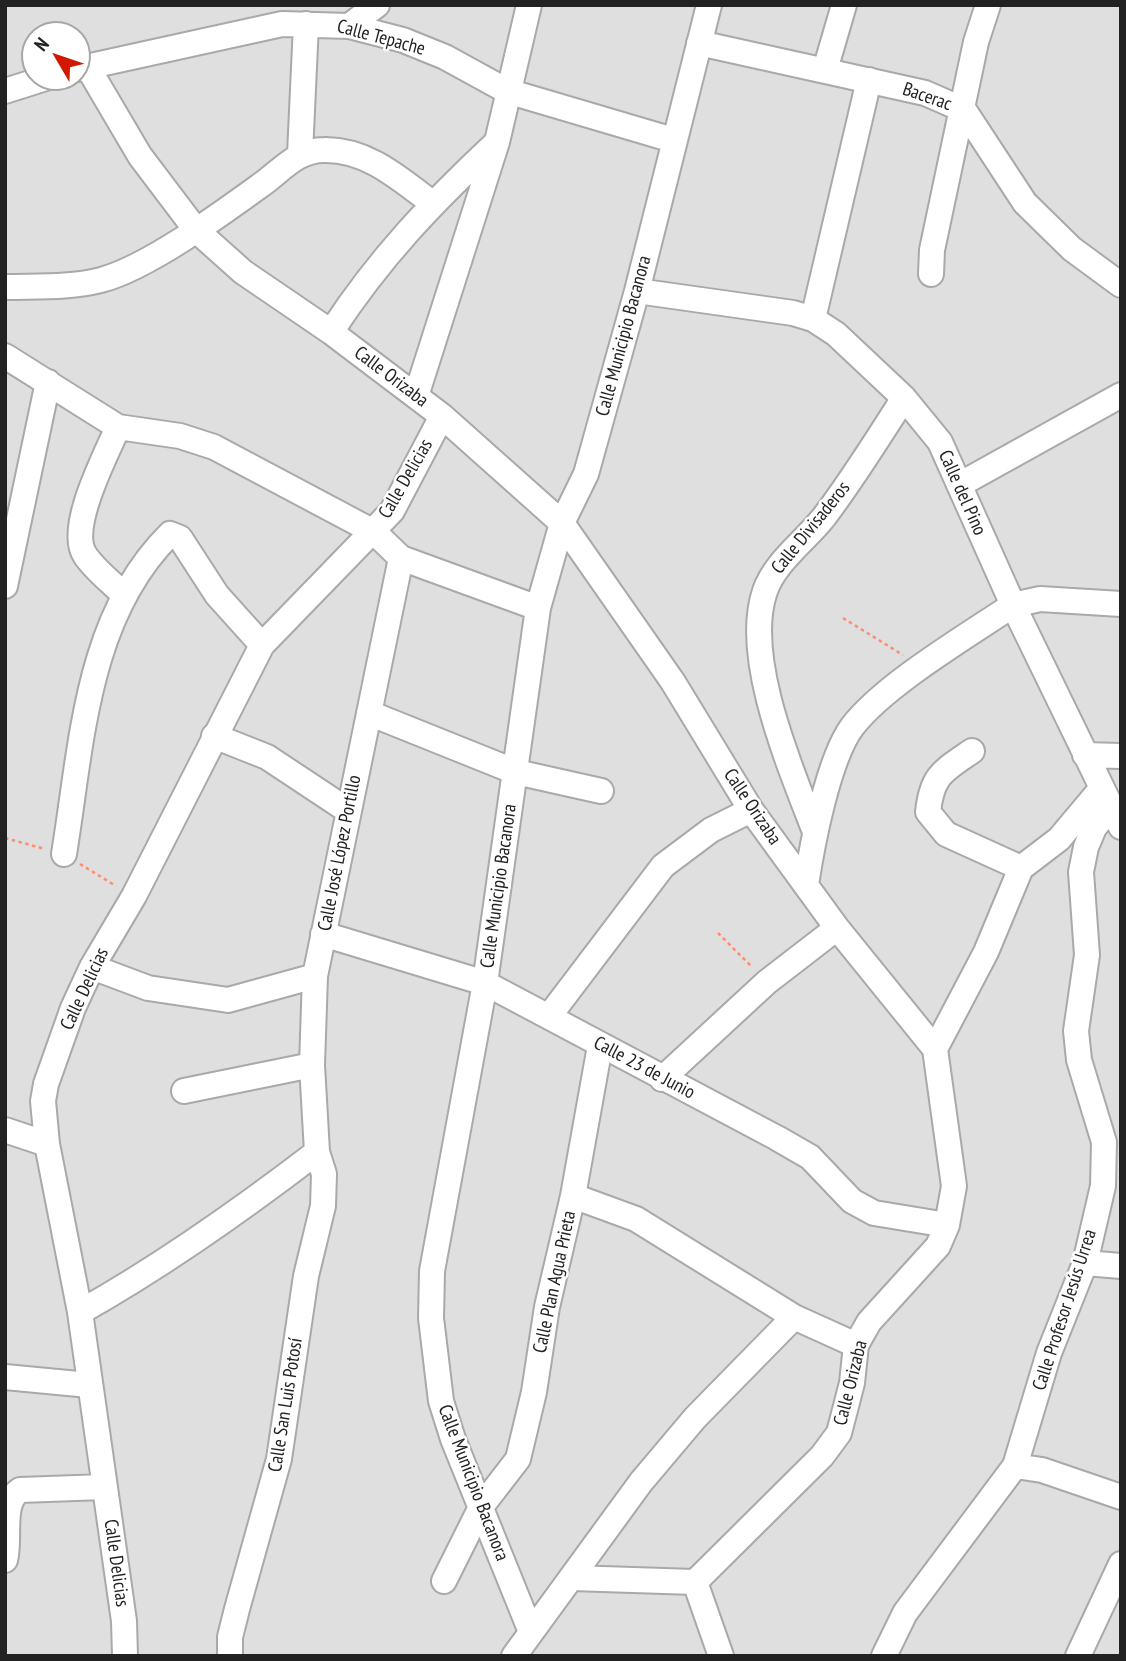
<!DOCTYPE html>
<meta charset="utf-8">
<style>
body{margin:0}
#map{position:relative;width:1126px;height:1661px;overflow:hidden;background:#f2f0e8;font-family:"PT Sans Narrow",sans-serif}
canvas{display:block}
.frame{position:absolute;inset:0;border:7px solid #222;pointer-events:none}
.north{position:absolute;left:21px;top:21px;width:70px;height:70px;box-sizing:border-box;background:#fff;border:2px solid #a7a7a7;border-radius:50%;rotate:309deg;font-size:19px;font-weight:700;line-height:28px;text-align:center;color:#222}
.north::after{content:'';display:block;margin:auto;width:24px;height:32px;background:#d31800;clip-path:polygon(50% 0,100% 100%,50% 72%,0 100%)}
</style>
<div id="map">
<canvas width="1126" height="1661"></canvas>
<div class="frame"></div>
<div class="north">N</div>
</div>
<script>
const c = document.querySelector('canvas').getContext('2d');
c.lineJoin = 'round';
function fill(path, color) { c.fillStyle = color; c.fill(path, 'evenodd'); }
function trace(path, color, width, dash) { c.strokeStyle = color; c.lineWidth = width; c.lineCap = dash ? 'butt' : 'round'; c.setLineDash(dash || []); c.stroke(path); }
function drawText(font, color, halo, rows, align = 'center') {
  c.font = font + ' "PT Sans Narrow",sans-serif'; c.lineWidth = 5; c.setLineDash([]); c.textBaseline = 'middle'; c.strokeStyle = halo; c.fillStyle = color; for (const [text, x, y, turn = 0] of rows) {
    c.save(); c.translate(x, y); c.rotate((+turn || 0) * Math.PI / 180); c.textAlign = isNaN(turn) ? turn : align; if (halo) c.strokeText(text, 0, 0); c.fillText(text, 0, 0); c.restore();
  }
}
fill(new Path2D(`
 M5,5H1121V1656H5ZM35,35H77V77H35Z`), '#e0dfdf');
const minor = new Path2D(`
 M349,26L377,5
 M699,43L925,93L964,110L1025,203L1072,249L1121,285
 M87,66L140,156L196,230L243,272L331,332L442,416L562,523L673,682L751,810L837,928L935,1049L954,1186L947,1225L938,1246L869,1322L856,1345L852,1383L839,1433L822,1456L695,1582L721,1656
 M77,69L282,24L349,26L403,40L445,57L507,91L673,140
 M825,70L844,5
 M5,91L49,77
 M300,154L306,24
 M931,274L932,250L976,42L988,5
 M5,287C37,286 70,288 101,280C147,268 221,214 261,185C282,170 297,150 324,150C367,149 400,179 432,203
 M637,291L793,313L813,319L836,334L904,398L940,442L1013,605L1121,827
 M813,319L869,80
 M331,332C380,257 431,204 496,143
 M5,356L118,427L180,436L214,447L374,532L401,558L538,608
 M416,396L497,142L529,5
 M118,427C106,455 67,528 85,555C94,569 111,582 123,594
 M959,485L1121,395
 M5,586L48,382
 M369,713L516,772L601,791
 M214,736L267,757L347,810
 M972,751C943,771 932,775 928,812L946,834L1021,868
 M1085,755L1121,756
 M815,832C791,769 742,657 765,591C775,562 805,541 824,517C853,479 878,438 904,398
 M64,854C82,744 86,617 170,534L180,538L217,595L262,645
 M806,885C812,845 828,760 852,727C884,685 967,636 1013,605L1040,599L1121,604
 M323,934L485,983L777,1138L810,1157L852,1201L874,1213L947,1225
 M92,967L148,988L228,1000L315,976
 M550,1015L663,866L711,830L751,810
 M935,1049L986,952L1021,868L1059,839L1101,789
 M662,1079L767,982L837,928
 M184,1091L312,1065
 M5,1130L47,1144
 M573,1196L636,1219L794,1317L856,1345
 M1085,1263L1121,1266
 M80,1312C164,1265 240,1211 317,1152
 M5,1377L89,1385
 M1015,1466L1042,1470L1121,1497
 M5,1560C11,1539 0,1503 20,1490L104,1487
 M571,1578L695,1582
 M444,1581L481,1507L518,1459L534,1392L547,1307L573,1196L600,1046
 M531,1632L453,1439L441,1401L431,1318L432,1271L485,983L538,608L562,523L586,474L637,291L709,5
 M125,1656L124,1621L80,1312L47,1144L43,1101L46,1084L73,1008L92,967L134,896L262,645L392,511L442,416
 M230,1656V1637L237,1609L279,1459L306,1276L323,1206L324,1174L317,1152L312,1065L315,976L401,558
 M514,1656L641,1482L695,1418L794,1317
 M884,1656L905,1613L1015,1466L1049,1353L1085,1263L1103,1186L1104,1142L1079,1060L1076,1031L1087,955L1081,872L1086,847L1094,828L1111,807
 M1078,1656L1121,1564`);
trace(minor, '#a9a9a9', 28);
trace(new Path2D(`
 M843,618L903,655
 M5,838L45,849
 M80,864L116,886
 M718,933L752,967`), '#fd8d6f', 2.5, [3.5, 3.5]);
trace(minor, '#fff', 24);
drawText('19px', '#222', '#fff', [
 ["Calle Tepache",381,38,15],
 ["Bacerac",927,97,19],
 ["Calle Municipio Bacanora",624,336,-75],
 ["Calle Orizaba",391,377,37],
 ["Calle Delicias",406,479,-60],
 ["Calle del Pino",962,493,66],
 ["Calle Divisaderos",811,528,-51],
 ["Calle Orizaba",752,807,56],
 ["Calle José López Portillo",340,853,-79],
 ["Calle Municipio Bacanora",499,886,-82],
 ["Calle Delicias",85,989,-65],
 ["Calle 23 de Junio",644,1068,28],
 ["Calle Plan Agua Prieta",555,1282,-78],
 ["Calle Profesor Jesús Urrea",1065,1310,-72],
 ["Calle Orizaba",851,1383,-76],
 ["Calle San Luis Potosí",286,1405,-81],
 ["Calle Municipio Bacanora",473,1483,69],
 ["Calle Delicias",116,1563,82]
]);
</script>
